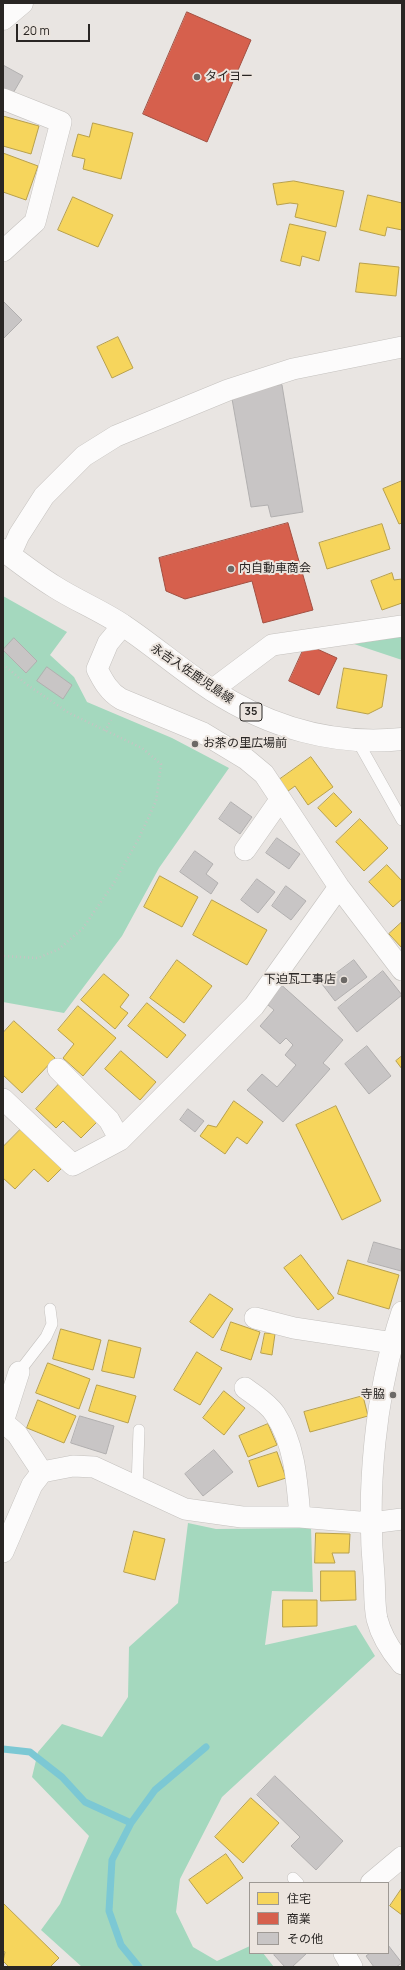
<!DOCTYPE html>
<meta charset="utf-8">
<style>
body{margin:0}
#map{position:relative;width:405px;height:1970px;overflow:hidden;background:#e9e5e2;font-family:Manrope,"Noto Sans JP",sans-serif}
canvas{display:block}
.frame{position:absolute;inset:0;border:4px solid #292624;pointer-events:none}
.legend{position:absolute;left:249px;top:1882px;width:140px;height:72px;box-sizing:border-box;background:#ece5df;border:1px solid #9e9994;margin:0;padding:5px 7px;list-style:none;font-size:12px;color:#292624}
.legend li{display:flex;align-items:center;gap:8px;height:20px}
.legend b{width:20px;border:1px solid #9e9994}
.scale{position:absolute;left:16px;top:24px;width:74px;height:18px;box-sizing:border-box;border:2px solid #292624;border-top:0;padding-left:5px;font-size:12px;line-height:14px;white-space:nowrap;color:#292624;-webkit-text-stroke:3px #ece5df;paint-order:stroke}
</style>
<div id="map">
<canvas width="405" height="1970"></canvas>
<div class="frame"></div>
<ul class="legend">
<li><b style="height:11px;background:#f6d55c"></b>住宅</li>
<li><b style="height:11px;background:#d6604d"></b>商業</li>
<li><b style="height:11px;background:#c8c5c5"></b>その他</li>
</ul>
<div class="scale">20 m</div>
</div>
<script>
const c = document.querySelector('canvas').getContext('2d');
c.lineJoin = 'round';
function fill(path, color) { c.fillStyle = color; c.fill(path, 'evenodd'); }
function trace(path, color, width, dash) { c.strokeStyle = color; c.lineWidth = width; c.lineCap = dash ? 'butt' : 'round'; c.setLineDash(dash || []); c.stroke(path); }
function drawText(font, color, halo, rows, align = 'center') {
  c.font = font + ' Manrope,"Noto Sans JP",sans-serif'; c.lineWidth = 4; c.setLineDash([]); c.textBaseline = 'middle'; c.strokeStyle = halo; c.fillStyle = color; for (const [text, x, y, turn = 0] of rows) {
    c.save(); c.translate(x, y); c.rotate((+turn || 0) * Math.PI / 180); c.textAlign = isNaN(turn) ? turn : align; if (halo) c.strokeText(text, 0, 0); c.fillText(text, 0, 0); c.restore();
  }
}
fill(new Path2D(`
 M3,596L67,632L50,655L74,677L87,702L172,738L229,768L159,868L122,936L64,1013L3,1002Z
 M402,636V660L354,644Z
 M188,1523L216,1529L311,1528L313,1592L272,1591L265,1645L356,1625L375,1656L222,1797L180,1879L176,1912L193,1947L217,1961L250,1946V1953H263L274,1967H82L41,1930L60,1904L89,1836L32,1777L38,1752L62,1724L102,1737L128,1697L129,1647L178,1603Z`), '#a4d8be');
const homes = new Path2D(`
 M3,116L39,126L31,154L3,146Z
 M93,123L133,133L121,179L83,169L85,159L72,156L78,134L89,137Z
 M3,153L38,166L26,200L3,192Z
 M294,181L344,191L336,227L295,217L298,204L290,203L277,205L273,184Z
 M368,195L402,203V230L387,227L385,236L360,230Z
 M73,197L113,215L98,247L58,230Z
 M290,224L326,232L319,261L302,256L300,266L281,261Z
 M360,263L399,267L396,296L356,292Z
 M118,337L133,368L112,378L97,347Z
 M402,481V523L399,524L383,489Z
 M382,524L390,549L327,569L319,543Z
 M392,573L394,580L402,579V603L382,610L371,581Z
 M344,668L387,675L382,707L368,714L337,708Z
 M311,757L333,787L308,805L295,786L284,794L276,782Z
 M334,793L352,812L336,827L318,808Z
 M360,819L388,848L364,871L336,842Z
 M387,865L402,881V899L393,907L369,882Z
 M160,876L198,897L182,927L144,907Z
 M212,900L267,930L247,965L193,935Z
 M402,922V948L389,934Z
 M177,960L212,986L184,1023L150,998Z
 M104,974L129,995L120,1007L128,1013L115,1029L81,1000Z
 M147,1003L186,1035L167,1058L128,1026Z
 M78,1006L116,1038L83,1076L63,1058L74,1044L58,1030Z
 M14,1021L55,1058L22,1093L3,1075V1033Z
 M121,1051L156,1082L140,1100L105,1069Z
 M402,1056V1069L396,1061Z
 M60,1083L99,1120L81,1138L63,1121L56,1128L36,1109Z
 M234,1101L263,1122L247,1144L237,1137L225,1154L200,1136L208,1125L216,1127Z
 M336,1106L381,1201L342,1220L296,1125Z
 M21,1129L62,1168L48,1182L34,1169L15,1189L3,1178V1147Z
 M301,1255L334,1298L318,1310L284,1268Z
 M348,1260L399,1275L389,1309L338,1294Z
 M210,1294L233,1309L213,1338L190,1322Z
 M231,1322L260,1332L251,1360L221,1350Z
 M61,1329L101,1340L93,1370L53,1359Z
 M265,1333L275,1334L272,1355L261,1353Z
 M109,1340L141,1348L134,1378L102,1371Z
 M197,1352L222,1368L200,1405L174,1390Z
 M48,1363L90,1379L79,1409L36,1393Z
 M97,1385L136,1396L128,1423L89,1411Z
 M224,1391L245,1408L224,1435L203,1418Z
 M363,1396L368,1416L310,1432L304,1412Z
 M38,1400L76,1416L64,1443L27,1428Z
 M268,1424L277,1445L248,1457L239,1436Z
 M277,1452L286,1478L258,1487L249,1461Z
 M134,1531L165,1539L155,1580L124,1572Z
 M316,1533L350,1534L349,1553H332L335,1563H315Z
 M321,1571H355L356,1600L321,1601Z
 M283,1600H317V1626L283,1627Z
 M251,1798L279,1823L243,1863L215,1837Z
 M226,1854L243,1878L207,1904L189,1880Z
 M402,1888V1915L390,1906Z
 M3,1903L59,1958L50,1967H9L3,1961L5,1952L3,1951Z`);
fill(homes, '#f6d55c');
trace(homes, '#b8a04b', 1);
const shops = new Path2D(`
 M187,12L251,40L207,142L143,114Z
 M288,523L313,610L263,623L252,581L185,599L166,591L159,558Z
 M306,644L337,658L319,695L289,681Z`);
fill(shops, '#d6604d');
trace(shops, '#a24f41', 1);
trace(new Path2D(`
 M3,1749L30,1752L62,1777L85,1802L131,1823
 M139,1967L121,1945L109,1911L112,1860L131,1823L155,1790L206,1747`), '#7cc8d4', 7);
const building = new Path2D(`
 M3,65L23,76L12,95L3,91Z
 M3,301L22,320L3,339Z
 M282,385L303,512L271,517L268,505L251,507L231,393Z
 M14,638L37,661L26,673L3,650Z
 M47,667L72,685L63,699L37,681Z
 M231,802L252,817L240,834L219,819Z
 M277,838L300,854L289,869L266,853Z
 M195,851L213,864L206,874L218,883L211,894L180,872Z
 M257,879L275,892L258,913L241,900Z
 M286,886L306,901L291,920L272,906Z
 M354,960L367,977L335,1001L322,984Z
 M383,971L402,995L357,1032L338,1008Z
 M277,981L343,1040L323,1063L330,1069L283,1122L247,1090L262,1074L277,1087L296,1065L285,1055L293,1045L286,1038L280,1044L260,1026L274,1010L261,999Z
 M367,1046L391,1076L369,1094L345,1064Z
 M188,1109L204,1121L195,1132L180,1120Z
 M374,1242L402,1250L401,1271L368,1262Z
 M80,1416L114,1426L106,1454L71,1443Z
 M214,1450L233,1472L203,1496L185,1474Z
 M275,1776L343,1841L316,1870L291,1846L300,1837L257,1795Z
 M388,1945L402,1963L396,1967H374L366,1956L370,1953H388Z
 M276,1953H307L292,1967H285L274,1955Z`);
fill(building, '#c8c5c5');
trace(building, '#b1afaf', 1);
const service = new Path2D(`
 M357,740L402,820
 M19,1372L46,1337L52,1324L50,1309
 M137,1487L139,1430
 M293,1878L298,1883`);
const minor = new Path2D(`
 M3,99L61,122L35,222L3,251
 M10,555L19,535L44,496L84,456L116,436L228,390L293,369L402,347
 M123,625L108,643L97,669C103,681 109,692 121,699L203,733L246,759L264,774L339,887L402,970
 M212,690L272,645L402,626
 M245,850L280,800
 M58,1069L109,1120L120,1140
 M3,1099L73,1165L120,1140L254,1006L339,887
 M402,1312C375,1393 366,1491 374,1576C375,1590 374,1605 377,1619C381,1635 391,1651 402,1664
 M255,1318L294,1328L393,1343
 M245,1388C254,1395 268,1403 275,1414C295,1444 297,1482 300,1517
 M3,1422L17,1434L42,1472
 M3,1422L19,1372
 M3,1552L32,1485L42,1472L73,1466L94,1467L185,1509L242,1517H300L371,1523L402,1519
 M371,1883L402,1857
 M344,1953L352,1967`);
const secondary = new Path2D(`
 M3,19L22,3`);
const primary = new Path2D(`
 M3,550C20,563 37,576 55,587C77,601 102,611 124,626C154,646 181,670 212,690C269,727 334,746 402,739`);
trace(service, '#c4c1be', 12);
trace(minor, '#c4c1be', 22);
trace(secondary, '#c4c1be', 23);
trace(primary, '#c4c1be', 23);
trace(new Path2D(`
 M3,664L26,684L69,713L142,748L161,764L156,801L139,838L114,883L83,928L59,949L38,958L3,956
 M105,731L111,720`), '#c6c4c3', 2.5, [1, 3]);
trace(service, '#fcfbfb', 11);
trace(minor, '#fcfbfb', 21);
trace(secondary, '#fcfbfb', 22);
trace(primary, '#fcfbfb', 22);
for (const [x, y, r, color] of [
 [197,77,4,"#6c6966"],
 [231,569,4,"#6c6966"],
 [195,744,4,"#6c6966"],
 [344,980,4,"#6c6966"],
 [393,1395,4,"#6c6966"]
]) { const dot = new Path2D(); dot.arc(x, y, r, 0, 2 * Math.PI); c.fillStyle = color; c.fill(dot); trace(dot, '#ece5df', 1.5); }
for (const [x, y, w] of [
 [251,712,22]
]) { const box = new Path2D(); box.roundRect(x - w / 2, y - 9, w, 18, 3); c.fillStyle = '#ece5df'; c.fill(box); trace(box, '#292624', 1); }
drawText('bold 11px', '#292624', null, [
 ["35",251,712]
]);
drawText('12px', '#292624', '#ece5df', [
 ["タイヨー",205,77],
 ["内自動車商会",239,569],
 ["お茶の里広場前",203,744],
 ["下迫瓦工事店",336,980,"right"],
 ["寺脇",385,1395,"right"]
], 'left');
drawText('12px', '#292624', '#ece5df', [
 ["永吉入佐鹿児島線",192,674,34]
]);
</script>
